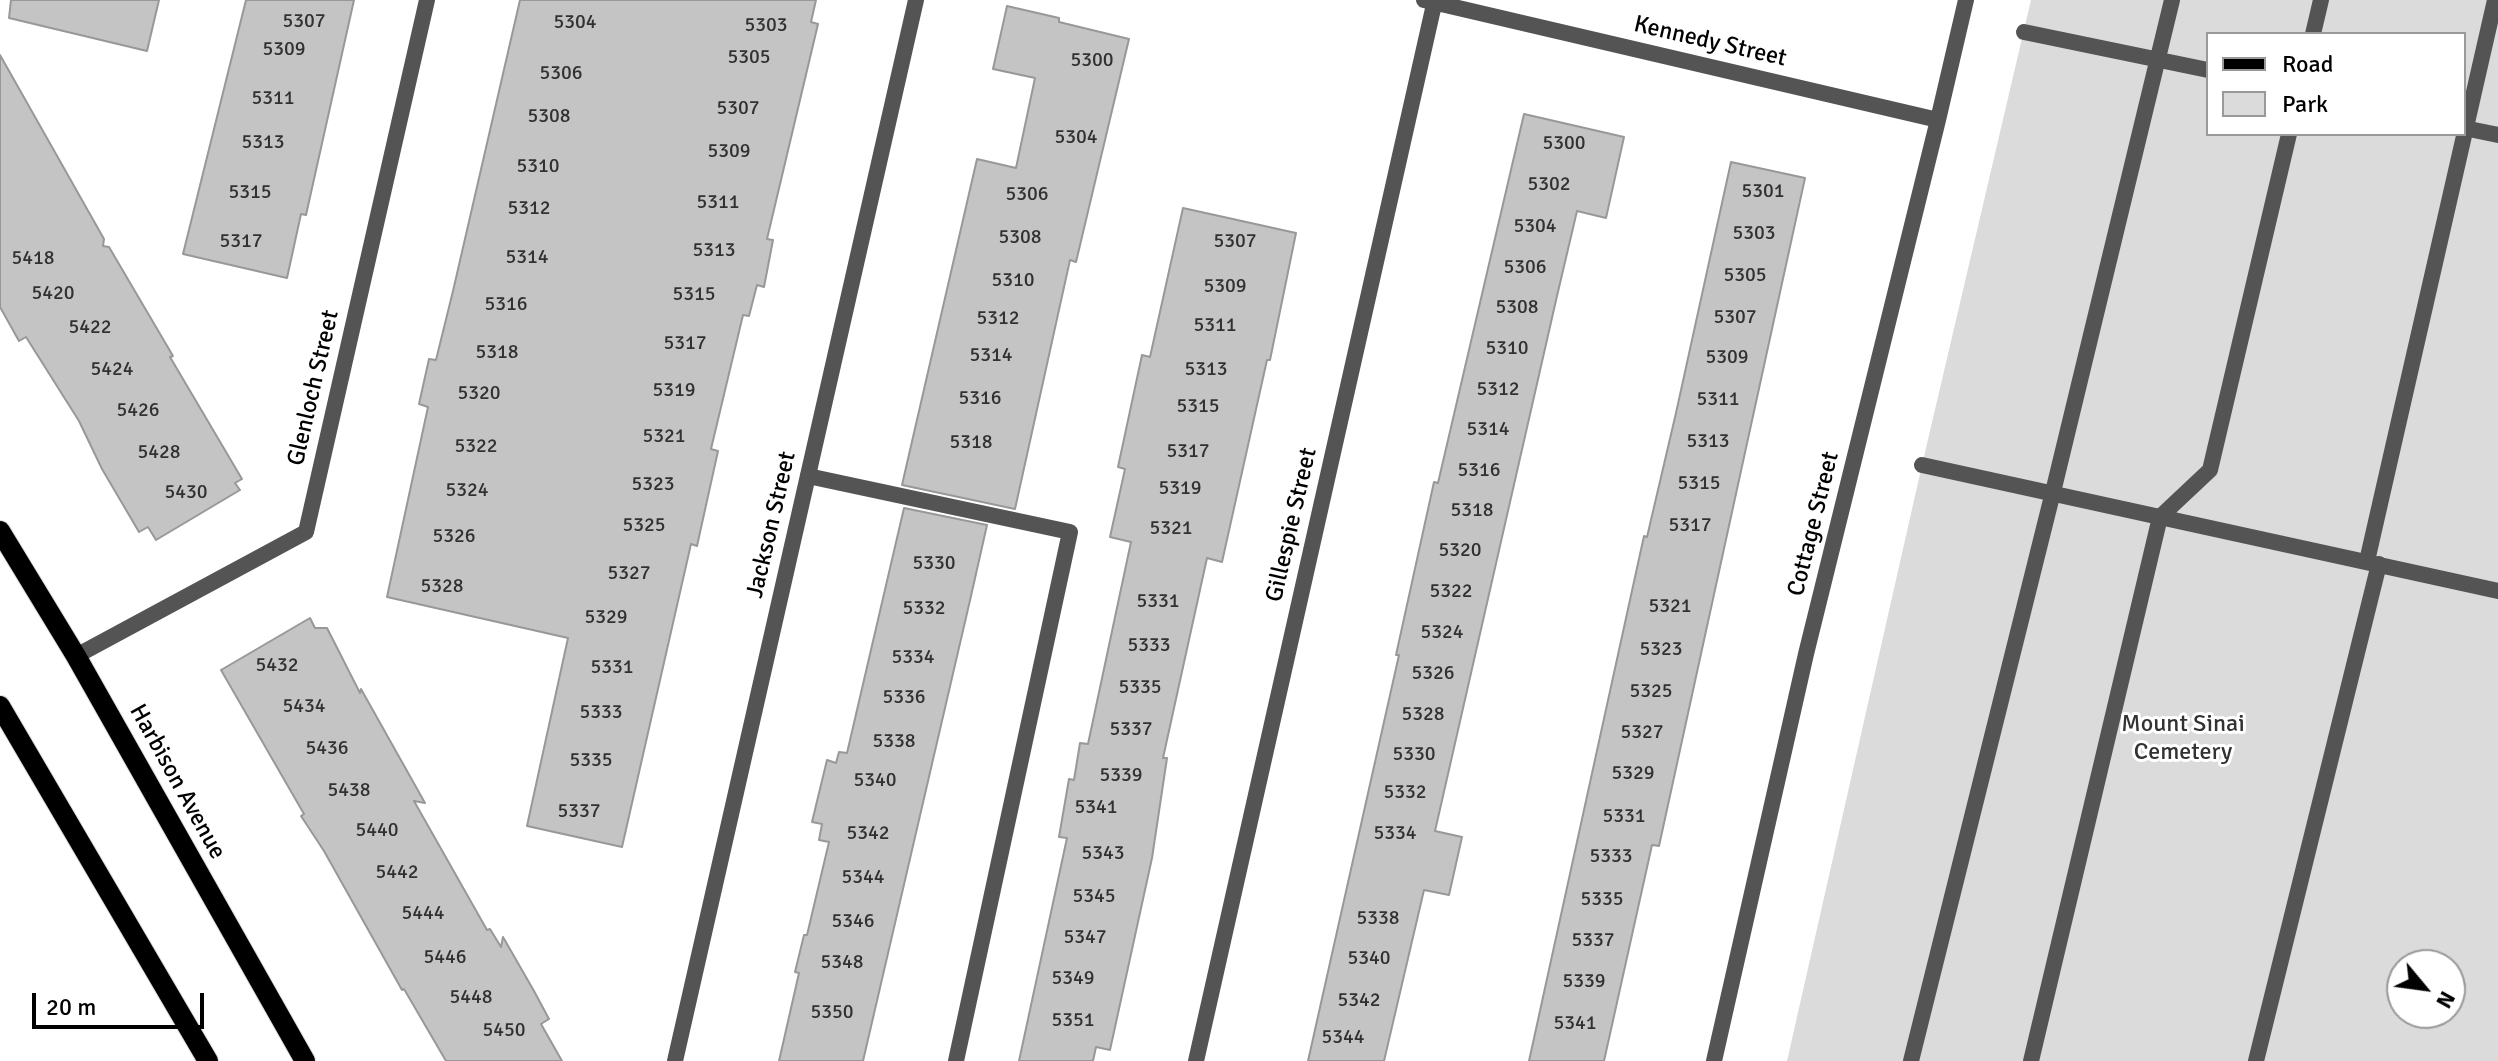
<!DOCTYPE html>
<style>
body{margin:0}
#map{position:relative;width:2498px;height:1061px;overflow:hidden;background:#fff;font-family:Signika,sans-serif}
canvas{display:block}
.legend{position:absolute;left:2206px;top:32px;width:260px;height:104px;box-sizing:border-box;background:#fff;border:2px solid #999;margin:0;padding:10px 14px;list-style:none;font-size:24px;color:#000}
.legend li{display:flex;align-items:center;gap:16px;height:40px}
.legend b{width:40px;border:2px solid #999}
.north{position:absolute;left:2386px;top:949px;width:80px;height:80px;box-sizing:border-box;background:#fff;border:2px solid #999;border-radius:50%;rotate:119deg;font-size:22px;font-weight:700;line-height:32px;text-align:center;color:#000}
.north::after{content:'';display:block;margin:auto;width:28px;height:36px;background:#000;clip-path:polygon(50% 0,100% 100%,50% 72%,0 100%)}
.scale{position:absolute;left:32px;top:993px;width:172px;height:36px;box-sizing:border-box;border:4px solid #000;border-top:0;padding-left:10px;font-size:24px;line-height:28px;white-space:nowrap;color:#000;-webkit-text-stroke:6px #fff;paint-order:stroke}
</style>
<div id="map">
<canvas width="2498" height="1061"></canvas>
<ul class="legend">
<li><b style="height:10px;background:#000"></b>Road</li>
<li><b style="height:22px;background:#dbdbdb"></b>Park</li>
</ul>
<div class="north">N</div>
<div class="scale">20 m</div>
</div>
<script>
const c = document.querySelector('canvas').getContext('2d');
c.lineJoin = 'round';
function fill(path, color) { c.fillStyle = color; c.fill(path, 'evenodd'); }
function trace(path, color, width, dash) { c.strokeStyle = color; c.lineWidth = width; c.lineCap = dash ? 'butt' : 'round'; c.setLineDash(dash || []); c.stroke(path); }
function drawText(font, color, halo, rows, align = 'center') {
  c.font = font + ' Signika,sans-serif'; c.lineWidth = 6; c.setLineDash([]); c.textBaseline = 'middle'; c.strokeStyle = halo; c.fillStyle = color; for (const [text, x, y, turn = 0] of rows) {
    c.save(); c.translate(x, y); c.rotate((+turn || 0) * Math.PI / 180); c.textAlign = isNaN(turn) ? turn : align; if (halo) c.strokeText(text, 0, 0); c.fillText(text, 0, 0); c.restore();
  }
}
fill(new Path2D(`
 M2031,0H2498V1061H1787L1922,465ZM2208,34H2464V134H2208ZM2402,965H2450V1013H2402Z`), '#dbdbdb');
const building = new Path2D(`
 M11,0H159L147,51L9,18Z
 M246,0H354L306,215L301,214L287,278L183,254Z
 M520,0H816L811,22L818,24L767,239L773,240L764,287L757,285L749,316L743,315L711,449L718,451L697,546L691,544L622,847L527,826L568,638L387,597L428,407L419,404L429,359L436,360L453,291Z
 M1007,6L1059,18V22L1129,39L1076,262L1070,260L1015,509L902,485L977,159L1016,168L1035,78L993,69Z
 M0,55L104,239L103,246L109,247L173,356L170,357L242,479L235,483L240,490L156,540L148,527L139,532L102,469L79,421L26,337L19,341L0,307Z
 M1524,114L1624,137L1606,218L1577,211L1557,296L1435,831L1462,837L1449,895L1424,890L1384,1061H1308L1399,655H1396L1434,482L1438,483Z
 M1731,162L1805,178L1659,846L1652,845L1604,1061H1529L1644,536L1647,537L1676,413Z
 M1183,208L1296,233L1270,360H1267L1222,562L1207,558L1163,758H1167L1152,858L1110,1050L1096,1047L1093,1061H1019L1067,838L1059,837L1069,779L1074,780L1080,743L1088,744L1131,542L1110,537L1125,469L1118,467L1142,355L1150,357Z
 M904,508L987,525L971,596L863,1061H779L799,973L795,972L804,935H807L829,842L819,840L822,824L812,822L827,760L836,763L839,752L847,753Z
 M310,618L315,628H327L360,693L361,689L425,803L414,801L487,930L490,929L501,947L503,937L534,991L549,1019L541,1024L562,1061H446L404,989L402,990L324,851L301,816L304,814L221,670Z`);
fill(building, '#c4c4c4');
trace(building, '#989898', 2);
const primary = new Path2D(`
 M0,531L76,656L305,1061
 M0,706L208,1061`);
trace(primary, '#dbdbdb', 22);
trace(new Path2D(`
 M2024,32L2208,70
 M2313,34L2321,0
 M2464,128L2498,135
 M1922,465L2498,591
 M808,476L1070,532L956,1061
 M2367,561L2495,0
 M1911,1061L2053,492L2172,0
 M2031,1061L2160,517L2210,470L2289,134
 M2256,1061L2379,564`), '#545454', 16);
trace(new Path2D(`
 M1424,0L1938,120
 M76,656L306,532L427,0
 M675,1061L916,0
 M1196,1061L1435,0
 M1714,1061L1806,654L1938,120L1966,0`), '#545454', 16);
trace(primary, '#000', 20);
drawText('20px', '#313131', null, [
 ["5307",304,22],
 ["5304",575,23],
 ["5303",766,26],
 ["5309",284,50],
 ["5305",749,58],
 ["5300",1092,61],
 ["5306",561,74],
 ["5311",273,99],
 ["5307",738,109],
 ["5308",549,117],
 ["5304",1076,138],
 ["5313",263,143],
 ["5300",1564,144],
 ["5309",729,152],
 ["5310",538,167],
 ["5302",1549,185],
 ["5301",1763,192],
 ["5315",250,193],
 ["5306",1027,195],
 ["5311",718,203],
 ["5312",529,209],
 ["5304",1535,227],
 ["5303",1754,234],
 ["5308",1020,238],
 ["5317",241,242],
 ["5307",1235,242],
 ["5313",714,251],
 ["5314",527,258],
 ["5418",33,259],
 ["5306",1525,268],
 ["5305",1745,276],
 ["5310",1013,281],
 ["5309",1225,287],
 ["5420",53,294],
 ["5315",694,295],
 ["5316",506,305],
 ["5308",1517,308],
 ["5307",1735,318],
 ["5312",998,319],
 ["5311",1215,326],
 ["5422",90,328],
 ["5317",685,344],
 ["5310",1507,349],
 ["5318",497,353],
 ["5314",991,356],
 ["5309",1727,358],
 ["5424",112,370],
 ["5313",1206,370],
 ["5312",1498,390],
 ["5319",674,391],
 ["5320",479,394],
 ["5316",980,399],
 ["5311",1718,400],
 ["5315",1198,407],
 ["5426",138,411],
 ["5314",1488,430],
 ["5321",664,437],
 ["5313",1708,442],
 ["5318",971,443],
 ["5322",476,447],
 ["5317",1188,452],
 ["5428",159,453],
 ["5316",1479,471],
 ["5315",1699,484],
 ["5323",653,485],
 ["5319",1180,489],
 ["5324",467,491],
 ["5430",186,493],
 ["5318",1472,511],
 ["5325",644,526],
 ["5317",1690,526],
 ["5321",1171,529],
 ["5326",454,537],
 ["5320",1460,551],
 ["5330",934,564],
 ["5327",629,574],
 ["5328",442,587],
 ["5322",1451,592],
 ["5331",1158,602],
 ["5321",1670,607],
 ["5332",924,609],
 ["5329",606,618],
 ["5324",1442,633],
 ["5333",1149,646],
 ["5323",1661,650],
 ["5334",913,658],
 ["5432",277,666],
 ["5331",612,668],
 ["5326",1433,674],
 ["5335",1140,688],
 ["5325",1651,692],
 ["5336",904,698],
 ["5434",304,707],
 ["5333",601,713],
 ["5328",1423,715],
 ["5337",1131,730],
 ["5327",1642,733],
 ["5338",894,742],
 ["5436",327,749],
 ["5330",1414,755],
 ["5335",591,761],
 ["5329",1633,774],
 ["5339",1121,776],
 ["5340",875,781],
 ["5438",349,791],
 ["5332",1405,793],
 ["5341",1096,808],
 ["5337",579,812],
 ["5331",1624,817],
 ["5440",377,831],
 ["5342",868,834],
 ["5334",1395,834],
 ["5343",1103,854],
 ["5333",1611,857],
 ["5442",397,873],
 ["5344",863,878],
 ["5345",1094,897],
 ["5335",1602,900],
 ["5444",423,914],
 ["5338",1378,919],
 ["5346",853,922],
 ["5347",1085,938],
 ["5337",1593,941],
 ["5446",445,958],
 ["5340",1369,959],
 ["5348",842,963],
 ["5349",1073,979],
 ["5339",1584,982],
 ["5448",471,998],
 ["5342",1359,1001],
 ["5350",832,1013],
 ["5351",1073,1021],
 ["5341",1575,1024],
 ["5450",504,1031],
 ["5344",1343,1038]
]);
drawText('24px', '#000', '#fff', [
 ["Kennedy Street",1710,42,13],
 ["Glenloch Street",314,388,-77],
 ["Cottage Street",1814,524,-76],
 ["Jackson Street",772,525,-77],
 ["Gillespie Street",1292,525,-77],
 ["Harbison Avenue",177,782,61]
]);
drawText('24px', '#323232', '#fff', [
 ["Mount Sinai",2183,725],
 ["Cemetery",2183,753]
]);
</script>
